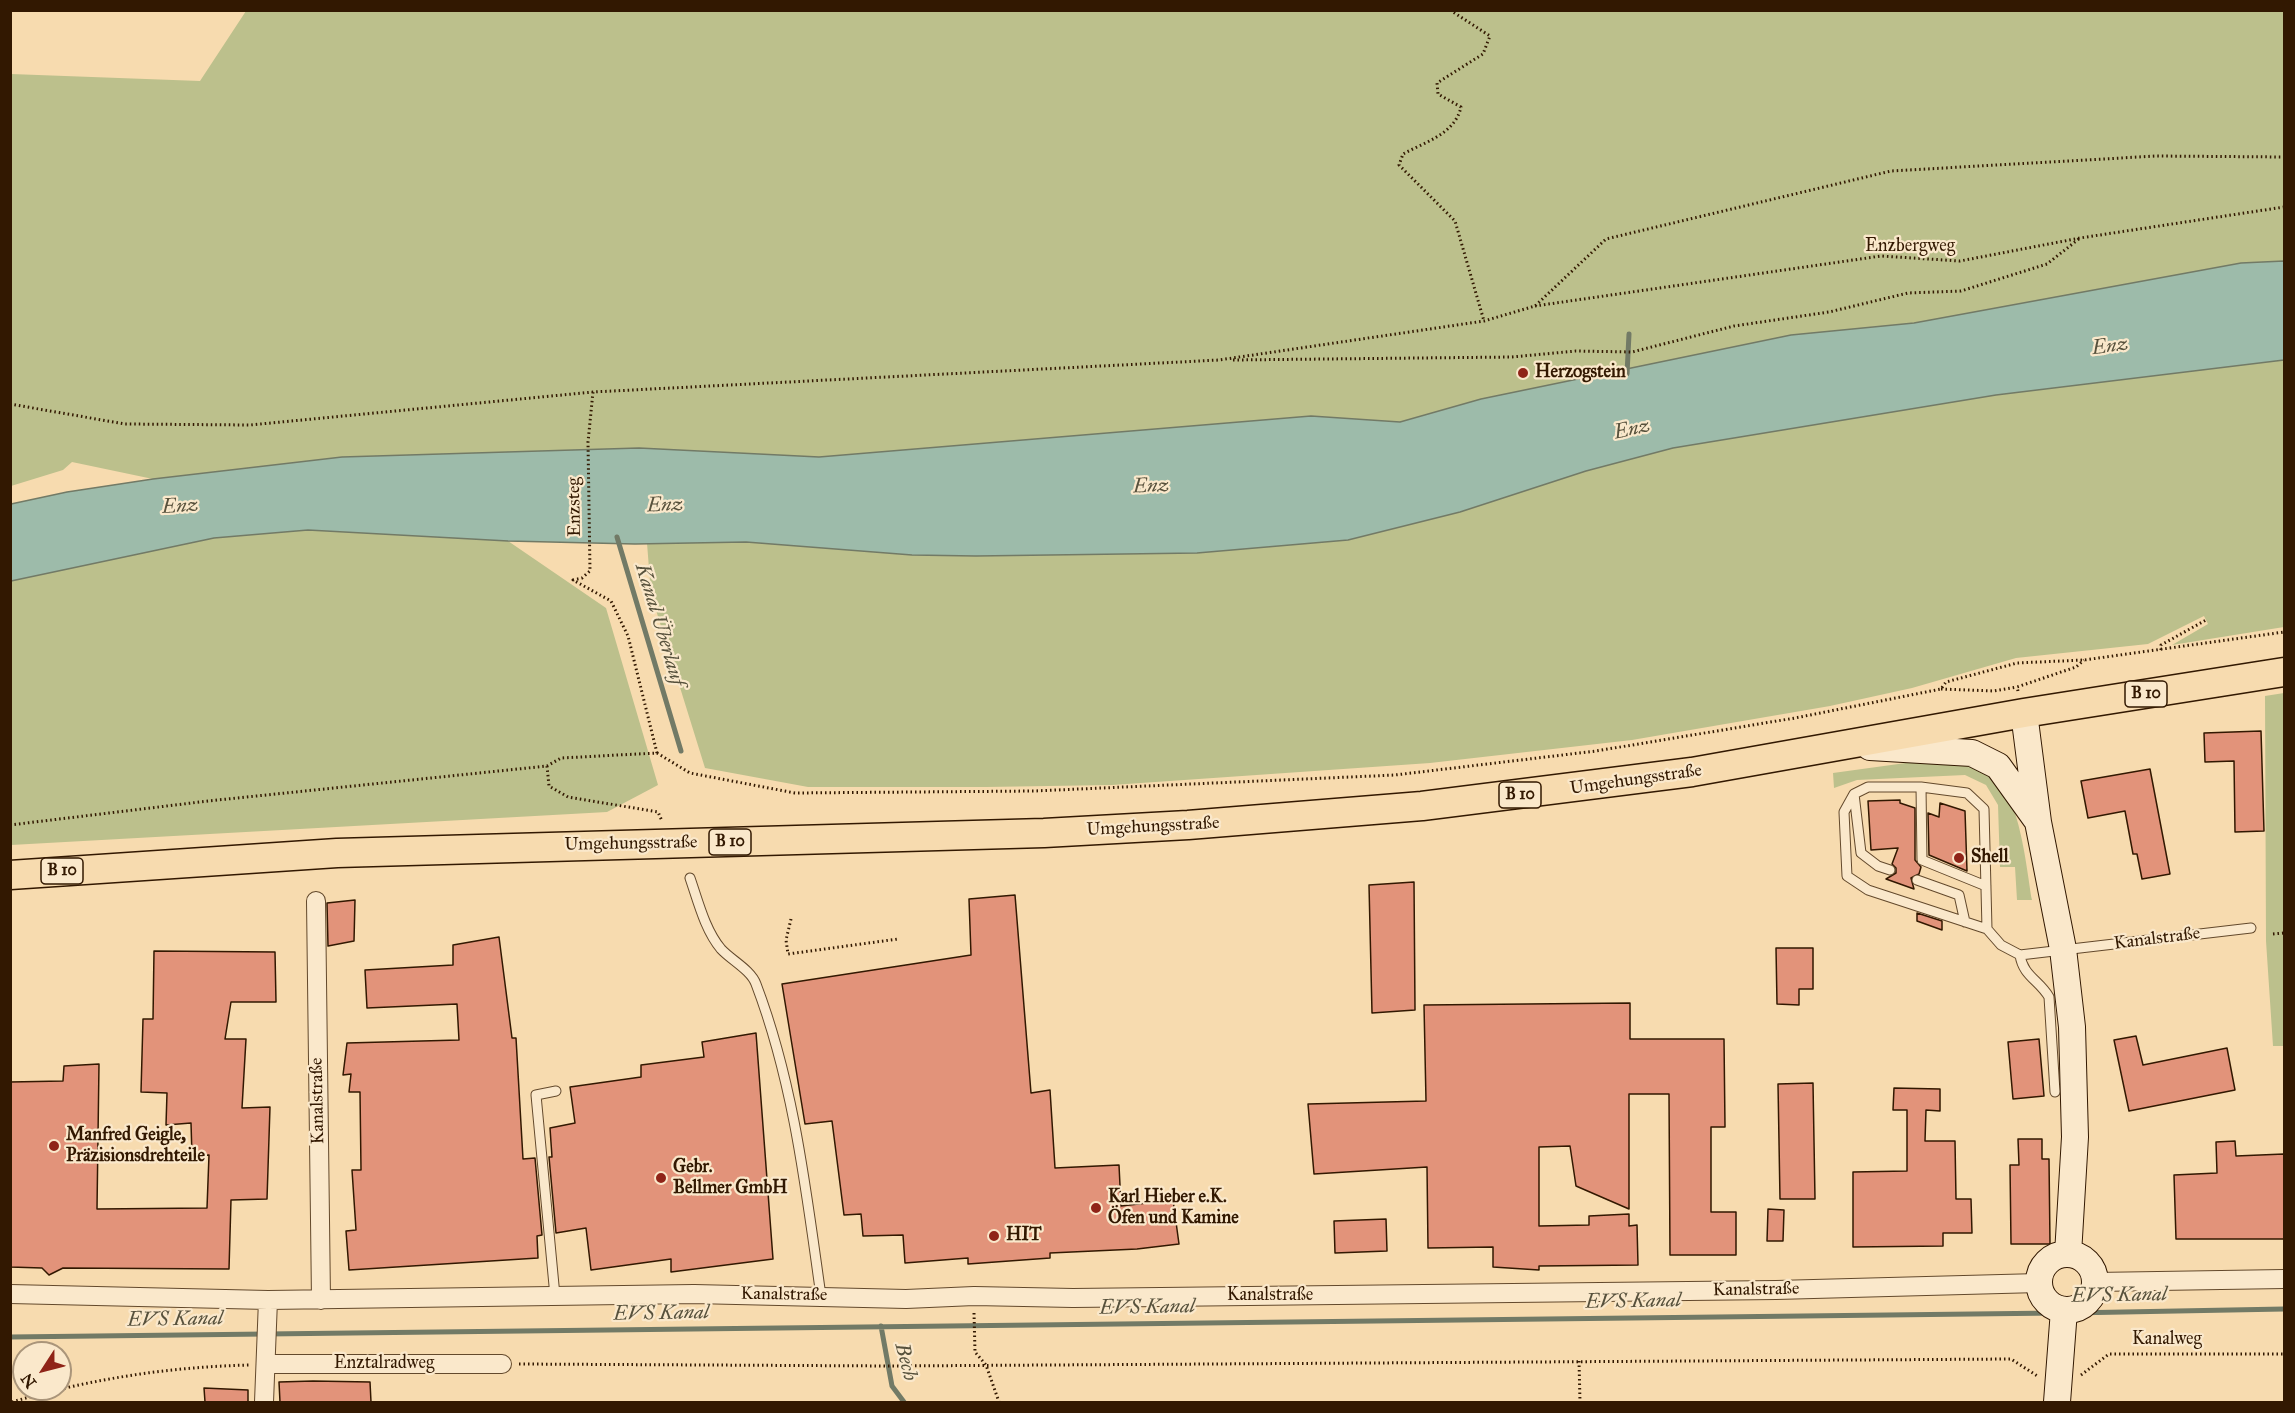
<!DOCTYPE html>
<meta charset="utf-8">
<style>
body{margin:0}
#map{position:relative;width:2295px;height:1413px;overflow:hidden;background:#f7dbaf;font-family:"IM FELL Great Primer",serif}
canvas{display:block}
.frame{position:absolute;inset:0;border:12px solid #321801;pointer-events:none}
.north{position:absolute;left:12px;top:1341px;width:60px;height:60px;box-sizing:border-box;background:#fae8cb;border:2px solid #aa957a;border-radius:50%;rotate:234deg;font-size:16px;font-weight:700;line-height:24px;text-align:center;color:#321801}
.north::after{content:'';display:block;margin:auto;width:21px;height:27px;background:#8f2418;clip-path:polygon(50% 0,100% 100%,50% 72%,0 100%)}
</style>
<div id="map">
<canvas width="2295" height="1413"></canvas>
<div class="frame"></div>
<div class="north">N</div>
</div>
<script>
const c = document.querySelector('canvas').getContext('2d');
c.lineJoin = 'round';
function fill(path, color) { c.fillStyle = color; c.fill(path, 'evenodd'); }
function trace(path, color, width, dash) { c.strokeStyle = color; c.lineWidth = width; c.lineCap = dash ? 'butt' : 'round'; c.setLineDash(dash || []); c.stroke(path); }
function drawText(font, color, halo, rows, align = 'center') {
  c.font = font + ' "IM FELL Great Primer",serif'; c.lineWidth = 4.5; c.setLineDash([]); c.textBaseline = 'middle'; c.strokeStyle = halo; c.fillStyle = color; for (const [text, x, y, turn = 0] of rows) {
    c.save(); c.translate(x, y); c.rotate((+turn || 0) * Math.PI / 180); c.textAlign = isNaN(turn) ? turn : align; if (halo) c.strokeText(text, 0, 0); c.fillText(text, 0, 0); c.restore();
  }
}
fill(new Path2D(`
 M246,11H2284V261L2241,263L1914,323L1791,335L1481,399L1400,422L1311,416L819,457L639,448L342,457L153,479L72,462L63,470L11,486V74L200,81Z
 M2284,360V627L2172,645L2208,624L2204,616L2148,644L2016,658L1912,688L1830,706L1632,740L1430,763L1112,785L986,787H808L705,768L651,594L647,543L746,542L912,555L976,556L1197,553L1348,540L1460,512L1586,471L1673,448L1996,395Z
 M308,530L508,541L606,608L658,785L607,812L11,845V581L214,538Z
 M2284,693V1046H2273L2266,941L2265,696Z
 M1942,758C1956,762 1976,764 1988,771C2020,790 2026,866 2032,900H2017L2015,867H2000L1998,805L1986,785L1965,775L1857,780L1834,788L1833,773Z`), '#bcc08c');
const water = new Path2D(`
 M2284,261V360L1996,395L1673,448L1586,471L1460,512L1348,540L1197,553L976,556L912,555L746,542L635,544L508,541L308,530L214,538L11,581V504L67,492L153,479L342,457L639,448L819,457L1311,416L1400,422L1481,399L1791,335L1914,323L2241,263Z`);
fill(water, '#9dbbaa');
trace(water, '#727a66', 1.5);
trace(new Path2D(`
 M1627,374L1629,334
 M617,537L681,751
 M2070,1313L2284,1309
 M881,1326L892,1386L904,1402
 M10,1337L2058,1313`), '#727a66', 5);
const building = new Path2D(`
 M2261,731L2264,831L2235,832L2234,761L2205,762L2204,733Z
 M2150,769L2170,874L2142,879L2137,854H2133L2125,811L2088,818L2081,781Z
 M1900,800V803L1915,808V860L1921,867L1919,874L1911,878L1914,889L1886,879L1896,873V868L1892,864L1898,848L1871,850L1868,801Z
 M1940,803L1965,811L1967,871L1929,855L1928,813L1939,817Z
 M1414,882L1415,1010L1372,1013L1369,885Z
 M1015,895L1031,1093L1050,1090L1055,1168L1119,1165L1121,1206L1173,1200L1179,1244L1137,1249L1050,1253V1258L968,1264V1258L905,1263L903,1235L863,1236L861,1214L844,1215L832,1121L805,1124L782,984L971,955L969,899Z
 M355,900L354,941L328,946L327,903Z
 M1917,913L1942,921V930L1917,921Z
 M499,937L512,1038H516L523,1159L535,1158L542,1235L537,1236L538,1258L349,1270L346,1231L356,1230L352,1170H361L360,1092H349L351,1074L343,1075L347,1043L459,1040L457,1004L367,1008L365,970L453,965V945Z
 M1776,948H1813V989H1799V1005L1777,1004Z
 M154,951L275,952L276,1002H231L225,1039H246L242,1108L270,1107L267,1199L231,1200L229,1269L63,1268L49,1275L42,1268L10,1267V1082L63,1081L64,1066L99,1064L97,1209L207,1208L209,1155L192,1156L191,1123L166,1125L167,1093L141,1092L143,1019H153Z
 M1630,1003V1039H1724L1725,1127H1711V1212H1736V1255H1670L1669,1094H1629V1209L1576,1186L1570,1146L1539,1147V1226L1589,1225V1216L1629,1214V1226L1637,1225L1638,1265L1539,1266V1270L1493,1267V1247L1428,1248L1427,1167L1314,1174L1308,1104L1426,1101L1424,1005Z
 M756,1033L773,1259L671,1272V1259L591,1270L586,1228L556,1233L549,1157H552L550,1128L575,1123L570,1087L641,1077V1065L704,1057L702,1042Z
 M2136,1036L2143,1065L2227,1048L2235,1090L2129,1111L2114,1040Z
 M2039,1039L2044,1096L2013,1099L2008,1042Z
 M1813,1083L1815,1199H1780L1778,1084Z
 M1894,1088L1940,1089V1111L1926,1110L1925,1141H1955L1956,1199H1971L1972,1233H1943V1246L1853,1247V1172L1907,1171V1110H1893Z
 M2018,1139H2042V1159H2049L2050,1244H2011L2010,1165H2019Z
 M2235,1141L2236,1156L2284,1154V1239H2176L2174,1175L2217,1173L2216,1142Z
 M1768,1209L1784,1210L1783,1241H1767Z
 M1386,1219L1387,1251L1335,1253L1334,1221Z
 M313,1381L370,1382L371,1402H280L279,1382Z
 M204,1388L248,1390V1402H205Z`);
fill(building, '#e2937a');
trace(building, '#321801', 1.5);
const lane = new Path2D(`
 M1921,787L1922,860L1986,886
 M1854,794L1861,853L1878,866L1890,870
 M690,878C698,901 705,930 721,949C731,960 751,970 756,984C794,1084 806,1190 821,1296
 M1917,880L1959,895L1965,922
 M1987,929L1984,809L1967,793L1921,787H1868L1854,794L1844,812L1847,876L1868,890L1987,929L2001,945L2020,955
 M2055,1092L2049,997C2039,980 2023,976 2020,955L2251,928
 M555,1296L536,1095L556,1091`);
const street = new Path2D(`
 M316,901L321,1300
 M2095,1282L2284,1279
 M10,1294L268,1300L694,1294L906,1299L974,1296L1073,1298L1776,1290L2039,1283
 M266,1364H502
 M264,1402L268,1300`);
const secondary = new Path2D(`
 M2024,713L2038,822L2063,949L2072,1027L2075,1137L2068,1254
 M1870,747L1972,753L1998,766L2036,819
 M2039 1282a28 28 0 1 1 56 0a28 28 0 1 1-56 0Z
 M2057,1402L2064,1310`);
const primary = new Path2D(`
 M10,875L337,853L1044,833L1188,825L1422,806L1692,772L2024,713L2284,672`);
trace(lane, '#63492c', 11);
trace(street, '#63492c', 20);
trace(secondary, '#321801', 28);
trace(primary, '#321801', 31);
trace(new Path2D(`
 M1450,10L1490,36L1483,54L1437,83L1438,94L1461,107C1455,134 1425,142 1403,154L1399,165L1455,221L1484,321
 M1535,306L1881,256L1960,261L2080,238L2284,207
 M1233,360L1512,357L1576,351L1632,352L1734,326L1829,312L1908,293L1961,291L2047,264L2080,238
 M593,392L588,442L590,571L582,578L573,580L611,601L628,636L657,753
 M10,404L125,424L250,425L593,392L1219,360L1484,321L1535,306L1606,239L1891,171L2156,156L2284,157
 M2161,650V645L2206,620
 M1941,689L1994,691L2017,687
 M2018,691L2017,687L2076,667L2084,660
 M547,766L549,786L568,797L658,812L662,821
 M10,825L208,801L547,766L561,758L657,753L690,773L795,793L1034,791L1395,775L1596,751L1795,718L1941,689L1946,682L2017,663L2084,660L2284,632
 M791,919L786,940L788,954L898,939
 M2273,934L2284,933
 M974,1313L975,1352L986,1365L999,1402
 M1579,1361L1580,1402
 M519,1364L891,1366L2011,1359L2039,1377
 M2081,1375L2109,1354H2284
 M12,1402C90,1379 168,1367 249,1365`), '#321801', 3, [1.5, 3]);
trace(lane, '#fae8cb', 9);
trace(street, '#fae8cb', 18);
trace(secondary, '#fae8cb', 26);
trace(primary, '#f7dbaf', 28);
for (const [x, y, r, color] of [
 [1523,373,6,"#8f2418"],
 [1959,858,6,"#8f2418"],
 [54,1146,6,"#8f2418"],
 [661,1178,6,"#8f2418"],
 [1096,1208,6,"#8f2418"],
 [994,1236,6,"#8f2418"]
]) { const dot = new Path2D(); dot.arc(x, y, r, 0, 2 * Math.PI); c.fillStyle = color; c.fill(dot); trace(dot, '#fae8cb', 2); }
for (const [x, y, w] of [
 [2146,694,42],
 [1520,795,42],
 [730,842,42],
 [62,871,42]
]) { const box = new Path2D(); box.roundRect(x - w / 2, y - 13, w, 26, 4.5); c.fillStyle = '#fae8cb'; c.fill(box); trace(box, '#321801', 1.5); }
drawText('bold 16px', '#321801', null, [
 ["B 10",2146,694],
 ["B 10",1520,795],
 ["B 10",730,842],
 ["B 10",62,871]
]);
drawText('18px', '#321801', '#fae8cb', [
 ["Enzbergweg",1910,247],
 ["Enzsteg",575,507,-91],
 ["Umgehungsstraße",1636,780,-8],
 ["Umgehungsstraße",1153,827,-3],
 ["Umgehungsstraße",631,844,-1],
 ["Kanalstraße",2157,939,-7],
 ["Kanalstraße",318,1101,-91],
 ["Kanalstraße",1756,1290,-1],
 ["Kanalstraße",784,1295,1],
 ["Kanalstraße",1270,1296],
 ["Kanalweg",2167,1340],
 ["Enztalradweg",384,1364]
]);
drawText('bold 18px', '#321801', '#fae8cb', [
 ["Herzogstein",1535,373],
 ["Shell",1971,858],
 ["Manfred Geigle,",66,1136],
 ["Präzisionsdrehteile",66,1157],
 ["Gebr.",673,1168],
 ["Bellmer GmbH",673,1189],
 ["Karl Hieber e.K.",1108,1198],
 ["Öfen und Kamine",1108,1219],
 ["HIT",1006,1236]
], 'left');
drawText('italic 20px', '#57513c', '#fae8cb', [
 ["Enz",2110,347,-7],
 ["Enz",1632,430,-12],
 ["Enz",1151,487,-2],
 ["Enz",665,506,-2],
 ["Enz",180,507,-3],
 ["Kanal Überlauf",659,625,73],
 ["EVS Kanal",2119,1296,-1],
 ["EVS Kanal",1633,1302,-1],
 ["EVS Kanal",1147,1308,-1],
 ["EVS Kanal",661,1314,-1],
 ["EVS Kanal",175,1320,-1],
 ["Bech",905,1362,76]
]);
</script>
